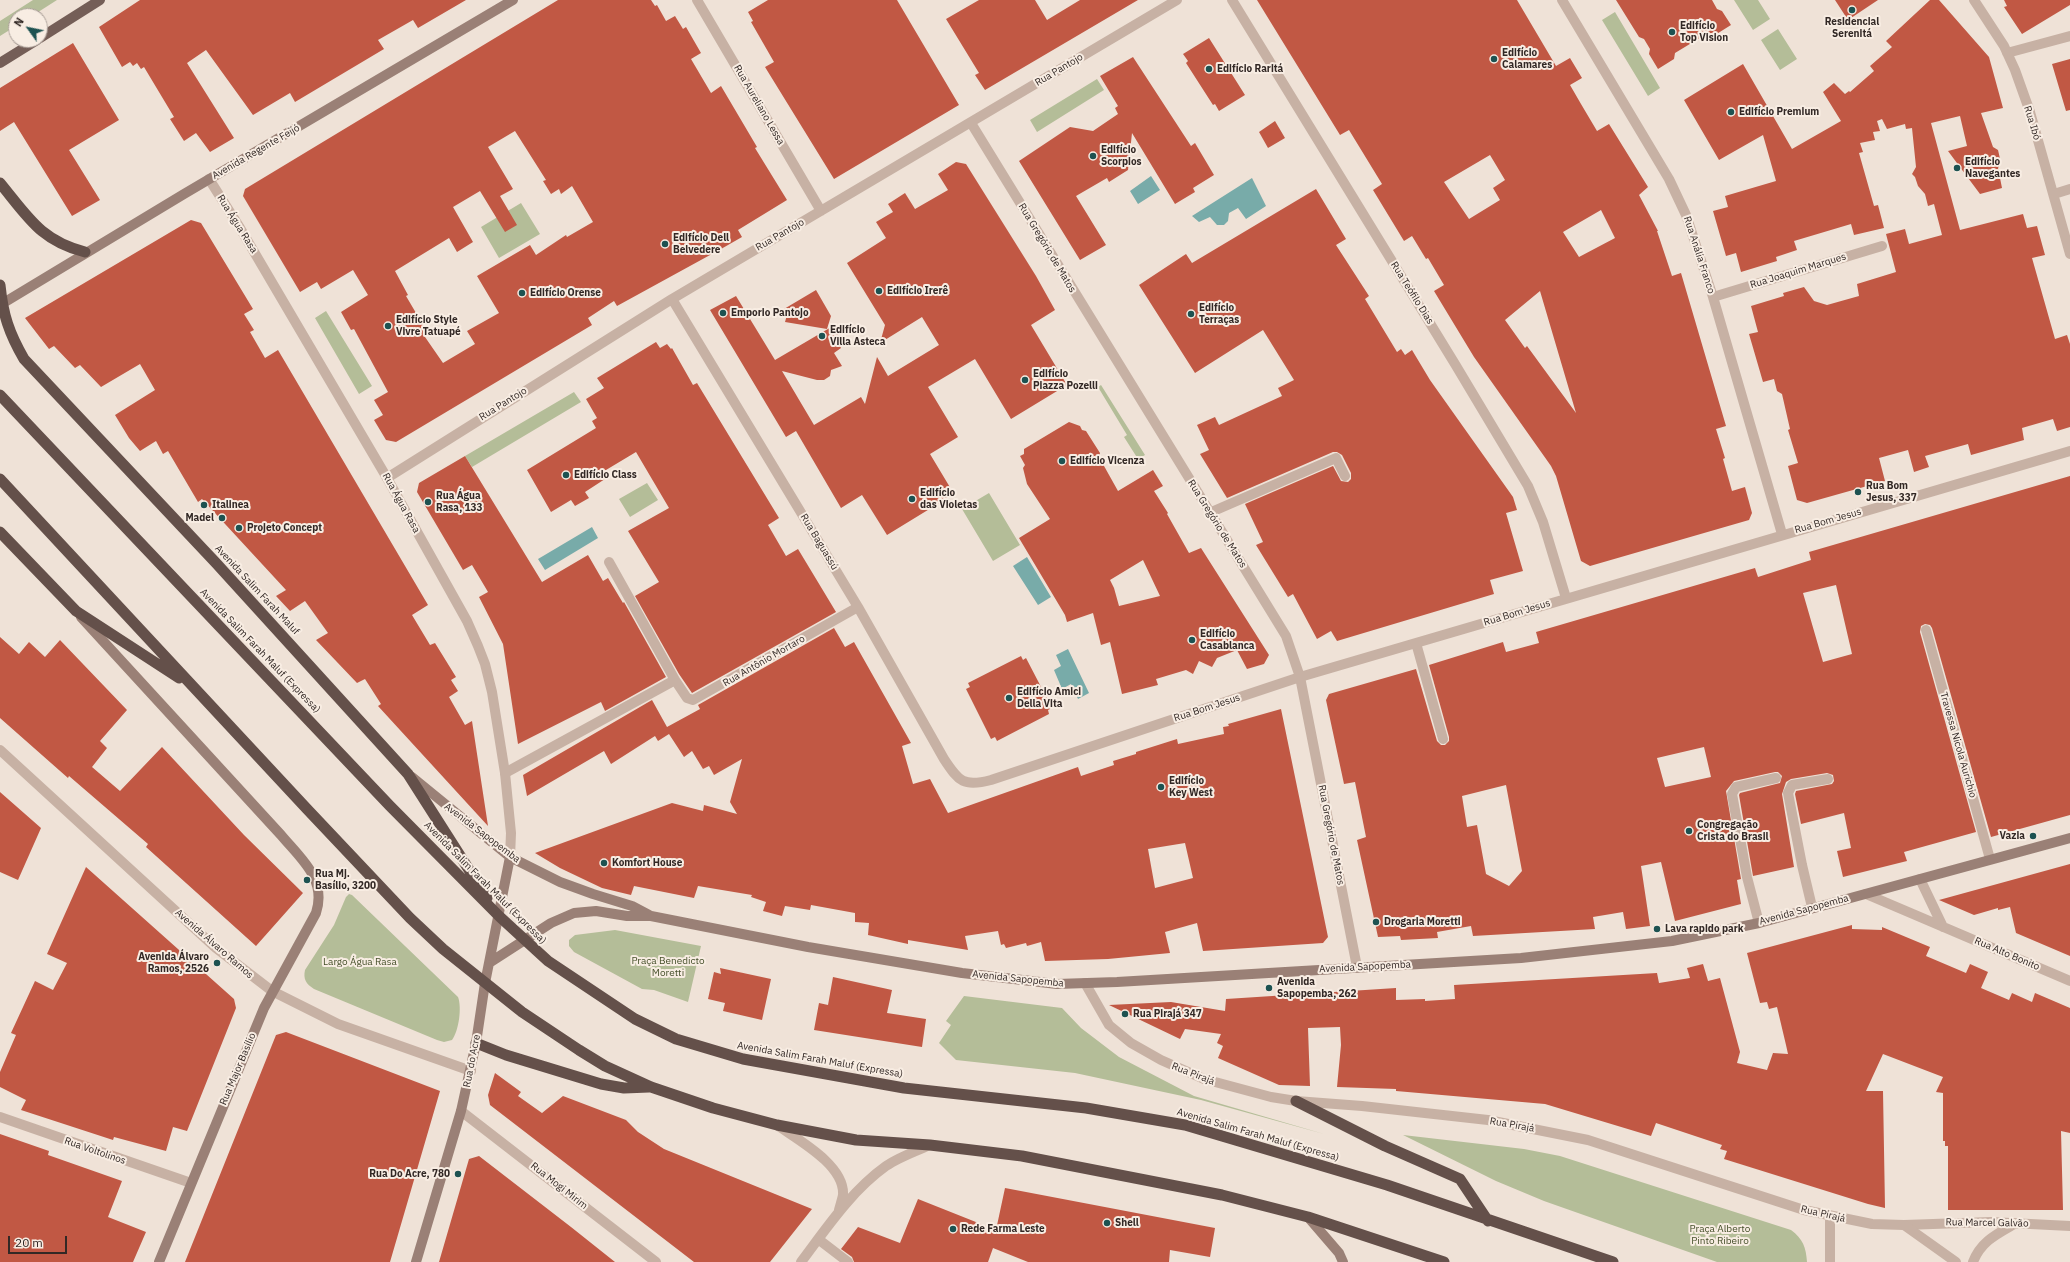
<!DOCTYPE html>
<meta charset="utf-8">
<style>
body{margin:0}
#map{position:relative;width:2070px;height:1262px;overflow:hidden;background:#efe2d7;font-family:"IBM Plex Sans",sans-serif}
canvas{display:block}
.north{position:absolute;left:8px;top:8px;width:40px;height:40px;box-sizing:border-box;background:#f8ede3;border:1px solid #a99e97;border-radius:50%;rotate:303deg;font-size:11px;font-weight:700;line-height:16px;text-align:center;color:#322825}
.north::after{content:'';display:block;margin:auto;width:14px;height:18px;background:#1d5251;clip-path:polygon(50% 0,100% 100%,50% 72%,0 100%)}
.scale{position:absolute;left:8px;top:1236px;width:59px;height:18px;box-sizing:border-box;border:2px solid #322825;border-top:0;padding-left:5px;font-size:12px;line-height:14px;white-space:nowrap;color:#322825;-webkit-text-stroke:3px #f8ede3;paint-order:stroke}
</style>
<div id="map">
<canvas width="2070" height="1262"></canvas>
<div class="north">N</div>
<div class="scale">20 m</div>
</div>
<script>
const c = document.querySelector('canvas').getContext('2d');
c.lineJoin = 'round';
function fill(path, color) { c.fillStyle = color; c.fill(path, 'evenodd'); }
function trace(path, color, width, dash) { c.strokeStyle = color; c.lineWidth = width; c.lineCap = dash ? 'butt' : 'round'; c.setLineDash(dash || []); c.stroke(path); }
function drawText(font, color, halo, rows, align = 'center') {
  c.font = font + ' "IBM Plex Sans",sans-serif'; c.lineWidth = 4; c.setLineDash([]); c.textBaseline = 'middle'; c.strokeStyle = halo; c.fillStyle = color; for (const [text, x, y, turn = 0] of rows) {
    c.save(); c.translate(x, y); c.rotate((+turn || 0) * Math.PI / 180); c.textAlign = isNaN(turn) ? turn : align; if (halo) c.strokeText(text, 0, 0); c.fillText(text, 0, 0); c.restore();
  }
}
fill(new Path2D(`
 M33,0H57L32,16H16V26L0,36V21Z
 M1734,0H1758L1770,19L1753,30Z
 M1615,12L1660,88L1648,96L1602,20Z
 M1778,29L1797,59L1780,70L1761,40Z
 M1097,79L1104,90L1037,132L1030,120Z
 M521,203L540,234L499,258L481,227Z
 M326,311L372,386L359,394L315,318Z
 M1101,385L1145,455L1138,459L1124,437L1127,435L1098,387Z
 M574,392L581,402L472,467L465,456Z
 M647,483L658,500L630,517L619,499Z
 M989,493L1020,545L993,561L962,509Z
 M349,894L352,895L458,997C462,1007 459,1031 452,1040L444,1042L437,1040L314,989C306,984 303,979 305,970L334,925L346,897Z
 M615,930L701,946L688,1002L654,990L642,989L574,952L569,946V940L575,935Z
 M964,996L1062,1008L1081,1028L1119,1057L1194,1096L1324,1134L1201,1100L1075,1073L956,1060L939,1043L951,1025L946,1021Z
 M1403,1135L1524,1149L1560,1156L1791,1230C1803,1239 1806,1247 1807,1262H1717L1544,1201L1496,1181Z`), '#b4bd98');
fill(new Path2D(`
 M1151,176L1160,190L1138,204L1130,191Z
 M1252,178L1266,206L1246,219L1238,208L1229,213L1228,221L1224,225H1217L1210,217L1199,222L1192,216Z
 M592,527L598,538L545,570L538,559Z
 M1027,557L1051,597L1038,605L1013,566Z
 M1068,649L1089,693L1078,699L1071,684L1062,689L1054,670L1061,666L1056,655Z`), '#78aba9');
fill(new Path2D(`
 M140,0H466L418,28L413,20L378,40L384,49L295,102L290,93L253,115L206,50L187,63L234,138L210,152L196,133L184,141L170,119L174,117L144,67L141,69L137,63L133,66L130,62L122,67L99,27Z
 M558,0H651L655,6L657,5L666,21L675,16L683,29L686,27L701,53L691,59L711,93L721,86L757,147L755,148L787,200L738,230L742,237L721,249L617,306L614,301L588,318L592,325L396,442L386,440L374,420L383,415L374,400L388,392L354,329L351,330L341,312L368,295L353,270L321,289L317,282L300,292L243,196L245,189ZM515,131L546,180L543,181L551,194L559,189L561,194L572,186L593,222L567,237L566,235L536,255L530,245L477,276L499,313L467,331L475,344L443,363L425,337L429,335L406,296L408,295L395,271L449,238L457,252L473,242L453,207L480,191L505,232L517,225L500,196L513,189L488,147Z
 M768,0H897L959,105L834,179L765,67L774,62L751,22L753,21L748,12Z
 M979,0H1035L1047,20L1080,0H1138L985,90L975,75L979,73L946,19Z
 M1257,0H1517L1556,66L1570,58L1582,78L1570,85L1581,104L1597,131L1609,124L1648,187L1639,195L1658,231H1657L1672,276L1681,273L1726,426L1716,429L1725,458L1723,459L1732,491L1745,487L1752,513L1749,520L1590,566L1581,561L1556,476L1551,466L1474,357L1434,291L1444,285L1428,258L1426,259L1412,236L1404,241L1373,190L1382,184L1349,130L1340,135ZM1490,155L1505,180L1493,188L1500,200L1469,219L1444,182ZM1601,210L1615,238L1579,257L1563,232ZM1540,291L1576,413L1527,346L1525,348L1505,320Z
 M1616,0H1712L1717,9L1722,11L1731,25L1715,35L1708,33L1675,53L1674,59L1658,69L1649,54L1650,49L1644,39L1639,37Z
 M1835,0H1878L1848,20Z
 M1930,0H1939L1989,57L2003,108L1981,113L1993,147L1998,150L2001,163L1998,168L2002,188L1980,194L1948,151L1967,146L1960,116L1931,123L1960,230L2023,214L2027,228L2037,226L2045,255L2032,258L2055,339L2067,335L2070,344V427L2057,431L2053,419L2022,428L2024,440L1971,455L1968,444L1925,456L1929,467L1914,472L1908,450L1879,458L1885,481L1807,503L1797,500L1788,466L1798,463L1788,430L1790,429L1782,394L1777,391L1774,379L1763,382L1749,334L1758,332L1751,306L1784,296L1783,293L1804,287L1814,301L1827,305L1859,296L1857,284L1896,272L1886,234L1905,229L1909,244L1942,235L1934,204L1928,206L1925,194L1918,186L1915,177L1912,174L1916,167L1912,128L1906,129L1905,124L1887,129L1882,119L1877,121L1880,131L1873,132L1875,140L1860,143L1863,152L1859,153L1874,206L1878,205L1884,228L1854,235L1851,224L1794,241L1797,250L1776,257L1777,261L1741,272L1736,253L1726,256L1713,211L1728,207L1725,196L1776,181L1763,135L1719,160L1684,100L1743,64L1792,149L1841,121L1823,92L1834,83L1845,94L1849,91L1850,92L1874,71L1870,66L1892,47L1886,41Z
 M2004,0H2070V5L2022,34L2004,7L2007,6Z
 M1209,38L1245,95L1219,111L1215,104L1213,105L1186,63L1188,61L1183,54Z
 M73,43L119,120L69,150L100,200L72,216L14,122L0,131V88Z
 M1133,57L1191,146L1195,143L1214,175L1193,188L1195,192L1175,204L1132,133L1128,170L1109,182L1107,178L1076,196L1106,245L1080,260L1019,161L1070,127L1093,131L1118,114L1115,108L1118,106L1100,76Z
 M2070,59V110L2066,111L2052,64Z
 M1275,121L1285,138L1268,148L1259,132Z
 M956,162L966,164L1036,276L1055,310L1031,325L1067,385L1011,419L975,359L928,387L958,437L930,454L954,494L887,535L862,495L841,508L796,431L786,437L710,310L736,296L775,360L833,326L842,341L838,343L841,348L834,353L842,366L831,370L830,376L824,380H817L782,371L814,425L861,397L865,404L877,357L888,376L939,345L922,317L880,343L885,325L847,263L886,238L876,222L893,212L888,204L905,193L915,209L948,190L938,174Z
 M1316,189L1346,239L1336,245L1369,296L1365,299L1397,352L1401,349L1405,355L1412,350L1430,380L1513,497L1517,510L1506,513L1523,571L1490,580L1494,594L1337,641L1331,631L1317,639L1293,594L1288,597L1256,545L1263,542L1245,504L1333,466L1341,481L1348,482L1351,479V473L1342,455L1337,452H1333L1227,498L1200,454L1209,450L1197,425L1215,417L1219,425L1282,396L1278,388L1294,380L1263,330L1195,373L1139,285L1186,254L1192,263Z
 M191,220L201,223L253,309L244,314L254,330L250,332L265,358L278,350L428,605L412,615L430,645L435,643L456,677L451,680L458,691L449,697L465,725L472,721L488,826L378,706L381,704L365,679L357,683L316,640L328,633L305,601L290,611L276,596L286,590L202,499L198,502L168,451L163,454L156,441L140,451L129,438L115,415L155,390L140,364L101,387L80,365L75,368L54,346L49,349L25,318Z
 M816,290L831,316L827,329L785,322L787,315L784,309Z
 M656,342L660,348L667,344L671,349L672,348L693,385L697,383L779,518L768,525L786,556L798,549L836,612L692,693L679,674L635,596L659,582L628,531L669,508L636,452L601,473L605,479L585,492L589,498L575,506L571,500L551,512L527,470L596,428L592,421L597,418L586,399L604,388L597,378Z
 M1069,422L1080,426L1082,430L1086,431L1100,453L1099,457L1118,491L1153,470L1163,486L1154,491L1168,513L1167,514L1189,553L1201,548L1269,655L1264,664L1247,669L1237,650L1217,658L1212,667L1199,661L1193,674L1186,670L1156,679L1158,685L1122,694L1110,642L1101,645L1093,613L1067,622L1065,615L1019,538L1050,519L1027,484L1023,468L1025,465L1020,456L1024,454V449ZM1143,560L1160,596L1119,606L1114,588L1110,580Z
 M465,456L542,582L588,555L603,581L608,578L623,603L624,602L666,677L605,711L601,702L518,744L503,644L479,597L488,592L472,565L463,570L417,492L419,483Z
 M2070,476V815L1991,837L1932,628L1930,625L1925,624L1921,626L1920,632L1976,832L1904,852L1907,861L1843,877L1837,851L1851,848L1844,813L1801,824L1795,794L1796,791L1832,784L1834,781L1833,775L1827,773L1791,779L1786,782L1782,794L1794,867L1753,876L1739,795L1740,793L1780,783L1782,776L1778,772H1775L1734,781L1726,791L1741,879L1737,880L1741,904L1675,921L1661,862L1641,866L1650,926L1626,929L1623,912L1593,917L1595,929L1473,936L1471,926L1437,932L1438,938L1401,940L1400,936L1378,937L1357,840L1366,837L1355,782L1344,784L1326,700L1329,694L1416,669L1437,741L1441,745H1445L1449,741V737L1429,665L1503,642L1506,652L1539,643L1536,632L1755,568L1758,577L1811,560L1809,552ZM1836,585L1852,654L1823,662L1803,593ZM1704,747L1711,777L1665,787L1657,758ZM1506,785L1522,871L1509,886L1486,874L1477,825L1467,827L1462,796Z
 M834,628L845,647L854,642L911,743L902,746L913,784L930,779L948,813L1078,767L1081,776L1114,765L1113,761L1136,754V752L1177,739L1178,744L1224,734L1223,727L1229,726L1228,724L1281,709L1328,937L1323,943L1203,951L1197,923L1165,932L1170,953L1108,959L1045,961L1041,942L1027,946L1026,943L1006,948L1004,944L1001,945L998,931L965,936L968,950L908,940V944L868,935L869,923L855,922V913L811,905L810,910L785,906L782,916L763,911L766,902L751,897L752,895L698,886L694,898L634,886L631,895L602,888L560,868L535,853L672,803L703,811L704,805L737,814L730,802L742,759L714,775L709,766L703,769L692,751L684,757L669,734L658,741L655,736L611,764L604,751L527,796L523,775L652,700L667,727L700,709L698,705ZM1185,843L1193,878L1155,888L1148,849Z
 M0,637L19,654L29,642L45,657L60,640L127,710L100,741L107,748L92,767L120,791L162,747L244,835L303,893L256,946L146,847L148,844L69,776L68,778L0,718Z
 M1021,656L1023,660L1026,658L1052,708L1048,710L1049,714L997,741L995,737L991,739L966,689L970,687L968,683Z
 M0,792L41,828L18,880L0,872Z
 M2070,864V956L2016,933L2010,907L1998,910V908L1974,915L1939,900Z
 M86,867L234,999L236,1008L187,1131L173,1127L166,1151L114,1137L113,1140L21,1110L26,1100L0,1087V1072L16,1035L11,1033L35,981L53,990L67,963L47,954Z
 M1852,925V929L1882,930V927L1930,947L1926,956L1966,973L1970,964L1988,972L1981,988L2009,1000L2012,993L2032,1002L2035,993L2070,1008V1133L2061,1131L2063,1210H1948V1146H1945V1141H1943V1093L1936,1092L1943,1077L1883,1054L1866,1091H1883L1885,1208L1868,1204L1724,1159L1727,1151L1720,1149L1722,1145L1656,1123L1651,1136L1545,1104L1396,1091V1089L1337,1087L1341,1045L1340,1027L1308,1028L1310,1086L1279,1085L1218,1058L1223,1046L1217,1043L1221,1034L1185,1029L1180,1039L1109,1005L1171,1002L1225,1011L1226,999L1396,988V1000L1425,999V1001L1455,999L1454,985L1657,973L1659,983L1690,978L1687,968L1703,964L1708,981L1720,978L1740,1052L1737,1063L1767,1070L1773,1053L1788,1054L1786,1045L1777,1007L1769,1009L1767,1002L1760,1003L1747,953Z
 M720,968L771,979L762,1020L723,1011L725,1003L708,999L714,972L721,974Z
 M833,977L892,990L887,1013L926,1019L922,1047L814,1030L819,1003L828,1005Z
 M286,1032L440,1091L390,1262H185L276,1035Z
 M495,1073L521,1092L518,1096L542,1113L563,1096L626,1120L638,1132L664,1149L812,1209L770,1262H694L490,1105L488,1095Z
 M0,1134L49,1151L48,1155L122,1181L108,1217L146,1232L133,1262H0Z
 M479,1156L571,1227L615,1262H439L469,1159Z
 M1005,1188L1215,1228L1210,1257L1170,1250L1169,1262H1028L993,1248L988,1262H854L852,1257L841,1249L858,1227L900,1243L918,1199L996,1230Z`), '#c15844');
trace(new Path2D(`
 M697,0L821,211
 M1232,0L1455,364L1528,486L1543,522L1566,598
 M1562,0L1669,179L1686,215L1713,297L1782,534
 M1974,0L2004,46L2015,70L2030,112L2070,254
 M2007,53L2070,36
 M971,123L1286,636L1300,677L1357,967
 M2054,194L2070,189
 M1713,297L1882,246
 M672,299L858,607L944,759C959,782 964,787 991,780L1300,677L2070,451
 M387,478L672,299L1177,0
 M1209,513L1336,458L1345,476
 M609,562L675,680L687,698L693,700L858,607
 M1926,630L1990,859
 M1416,643L1443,739
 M505,773L675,680
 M1920,879L1943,927
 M1866,894L2070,981
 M1812,907L1802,865L1788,793L1792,785L1828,779
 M1759,923L1747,877L1732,794L1736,787L1776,778
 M272,991L338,1024L471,1071
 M461,1111L656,1262
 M0,1117L191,1183
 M777,1125C798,1140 845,1165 843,1195C842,1200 840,1206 839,1210
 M1904,1225L1991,1222L2070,1226
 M818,1239L848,1262
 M801,1262C826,1229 851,1191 886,1166C899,1157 916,1151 930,1145
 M1973,1262C1981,1241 1997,1234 2016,1223`), '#c7b1a4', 10);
trace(new Path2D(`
 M209,179L240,228L387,478L467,621L478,646L485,664L492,692L505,773L511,833L510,857
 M0,750L216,948L272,991
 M1085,983L1109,1025L1131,1043L1161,1060L1204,1079L1271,1097L1296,1101L1362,1106L1488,1120L1588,1140L1804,1210L1872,1224L1904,1225L1956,1262
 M1830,1217V1262`), '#c7b1a4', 10);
trace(new Path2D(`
 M0,305L184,194L513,0
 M81,617L281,835C301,859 327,879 316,913L264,1008L159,1262
 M412,777L510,857L560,882L593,894L632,906L649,915
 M489,963L551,923L574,913L596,911L627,916H651L808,947L962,973L1057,984L1117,982L1521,958L1672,941L1759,923L2070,838
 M1308,1217L1339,1253L1343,1262
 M416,1262L461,1111L476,1043L485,983L510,857`), '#9a8076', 10);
trace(new Path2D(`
 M40,38L100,0
 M0,63L37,40`), '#745e57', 10);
trace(new Path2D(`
 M0,183C28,217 41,241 85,252
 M0,285C3,315 9,333 24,359L216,563L408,774L487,898
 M0,395L390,806L500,917L548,961L635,1019L676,1039L743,1059L904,1088L1086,1108L1185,1125L1387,1185L1613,1262
 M0,479L307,809L410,918L443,949L522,1012L579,1050L605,1066L651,1087L713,1108L777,1125L856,1140L930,1145L1022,1156L1222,1195L1308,1217L1444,1262
 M0,532L76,611L179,678
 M476,1043L506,1055L601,1084L624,1088L649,1087
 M1296,1101L1385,1146L1460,1179L1488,1221`), '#64504a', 11);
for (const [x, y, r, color] of [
 [1852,10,4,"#1d5251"],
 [1672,32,4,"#1d5251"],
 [1494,59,4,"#1d5251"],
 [1209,69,4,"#1d5251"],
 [1731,112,4,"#1d5251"],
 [1093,156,4,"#1d5251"],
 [1957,168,4,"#1d5251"],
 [665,244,4,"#1d5251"],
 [879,291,4,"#1d5251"],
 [522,293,4,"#1d5251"],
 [723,313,4,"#1d5251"],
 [1191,314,4,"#1d5251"],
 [388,326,4,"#1d5251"],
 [822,336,4,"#1d5251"],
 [1025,380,4,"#1d5251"],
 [1062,461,4,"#1d5251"],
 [566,475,4,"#1d5251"],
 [1858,492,4,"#1d5251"],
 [912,499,4,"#1d5251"],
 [428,502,4,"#1d5251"],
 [204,505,4,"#1d5251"],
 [222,518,4,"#1d5251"],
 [239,528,4,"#1d5251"],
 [1192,640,4,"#1d5251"],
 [1009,698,4,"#1d5251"],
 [1161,787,4,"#1d5251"],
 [1689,831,4,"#1d5251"],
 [2033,836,4,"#1d5251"],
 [604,863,4,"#1d5251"],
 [307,880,4,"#1d5251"],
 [1376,922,4,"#1d5251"],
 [1657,929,4,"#1d5251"],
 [217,963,4,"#1d5251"],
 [1269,988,4,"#1d5251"],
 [1125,1014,4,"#1d5251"],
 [458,1174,4,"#1d5251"],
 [1107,1223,4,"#1d5251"],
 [953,1229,4,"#1d5251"]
]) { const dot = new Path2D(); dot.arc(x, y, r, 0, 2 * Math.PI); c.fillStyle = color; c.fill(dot); trace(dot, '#f8ede3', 1.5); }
drawText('bold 10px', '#322825', '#f8ede3', [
 ["Residencial",1852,22,"center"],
 ["Serenitá",1852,34,"center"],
 ["Edifício",1680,26],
 ["Top Vision",1680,38],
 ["Edifício",1502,53],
 ["Calamares",1502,65],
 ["Edifício Raritá",1217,69],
 ["Edifício Premium",1739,112],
 ["Edifício",1101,150],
 ["Scorpios",1101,162],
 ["Edifício",1965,162],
 ["Navegantes",1965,174],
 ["Edifício Dell",673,238],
 ["Belvedere",673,250],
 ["Edifício Irerê",887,291],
 ["Edifício Orense",530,293],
 ["Edifício",1199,308],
 ["Terraças",1199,320],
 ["Emporio Pantojo",731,313],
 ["Edifício Style",396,320],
 ["Vivre Tatuapé",396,332],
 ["Edifício",830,330],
 ["Villa Asteca",830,342],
 ["Edifício",1033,374],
 ["Piazza Pozelli",1033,386],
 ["Edifício Vicenza",1070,461],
 ["Edifício Class",574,475],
 ["Rua Bom",1866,486],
 ["Jesus, 337",1866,498],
 ["Edifício",920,493],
 ["das Violetas",920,505],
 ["Rua Água",436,496],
 ["Rasa, 133",436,508],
 ["Italinea",212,505],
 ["Madel",214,518,"right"],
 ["Projeto Concept",247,528],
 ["Edifício",1200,634],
 ["Casablanca",1200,646],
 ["Edifício Amici",1017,692],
 ["Della Vita",1017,704],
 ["Edifício",1169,781],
 ["Key West",1169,793],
 ["Congregação",1697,825],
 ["Crista do Brasil",1697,837],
 ["Vazia",2025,836,"right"],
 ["Komfort House",612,863],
 ["Rua Mj.",315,874],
 ["Basílio, 3200",315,886],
 ["Drogaria Moretti",1384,922],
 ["Lava rapido park",1665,929],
 ["Avenida Álvaro",209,957,"right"],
 ["Ramos, 2526",209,969,"right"],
 ["Avenida",1277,982],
 ["Sapopemba, 262",1277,994],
 ["Rua Pirajá 347",1133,1014],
 ["Rua Do Acre, 780",450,1174,"right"],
 ["Shell",1115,1223],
 ["Rede Farma Leste",961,1229]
], 'left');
drawText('10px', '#322825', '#f8ede3', [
 ["Rua Pantojo",1059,70,-31],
 ["Rua Aureliano Lessa",759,105,60],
 ["Rua Ibó",2032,123,73],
 ["Avenida Regente Feijó",256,152,-30],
 ["Rua Água Rasa",237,224,58],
 ["Rua Pantojo",780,235,-30],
 ["Rua Gregório de Matos",1047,248,59],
 ["Rua Anália Franco",1699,255,72],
 ["Rua Joaquim Marques",1798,271,-17],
 ["Rua Teófilo Dias",1412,293,58],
 ["Rua Pantojo",503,404,-32],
 ["Rua Água Rasa",401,503,61],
 ["Rua Bom Jesus",1828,521,-16],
 ["Rua Gregório de Matos",1217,524,58],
 ["Rua Baguassú",819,542,59],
 ["Avenida Salim Farah Maluf",257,590,47],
 ["Rua Bom Jesus",1517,613,-17],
 ["Avenida Salim Farah Maluf (Expressa)",260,651,46],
 ["Rua Antônio Mortaro",764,661,-30],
 ["Rua Bom Jesus",1207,708,-18],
 ["Travessa Nicola Aurichio",1958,745,74],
 ["Avenida Sapopemba",482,833,37],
 ["Rua Gregório de Matos",1331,835,79],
 ["Avenida Salim Farah Maluf (Expressa)",485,883,45],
 ["Avenida Sapopemba",1804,910,-15],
 ["Avenida Álvaro Ramos",214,944,41],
 ["Rua Alto Bonito",2007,954,23],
 ["Avenida Sapopemba",1365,967,-3],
 ["Avenida Sapopemba",1018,979,6],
 ["Avenida Salim Farah Maluf (Expressa)",820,1060,10],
 ["Rua do Acre",472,1061,-79],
 ["Rua Major Basílio",238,1069,-67],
 ["Rua Pirajá",1193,1074,21],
 ["Rua Pirajá",1512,1125,10],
 ["Avenida Salim Farah Maluf (Expressa)",1258,1135,16],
 ["Rua Voltolinos",95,1151,19],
 ["Rua Mogi Mirim",559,1186,38],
 ["Rua Pirajá",1823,1214,13],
 ["Rua Marcel Galvão",1987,1223,1]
]);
drawText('10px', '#454f2a', '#f8ede3', [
 ["Praça Benedicto",668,961],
 ["Moretti",668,973],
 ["Largo Água Rasa",360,962],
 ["Praça Alberto",1720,1229],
 ["Pinto Ribeiro",1720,1241]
]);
</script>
